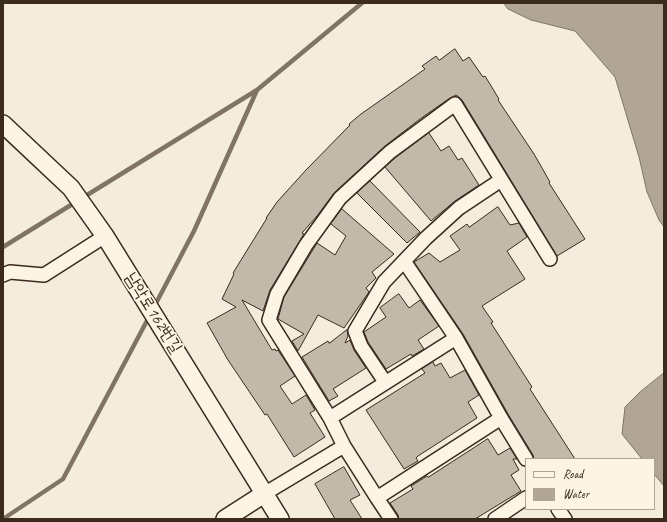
<!DOCTYPE html>
<meta charset="utf-8">
<style>
body{margin:0}
#map{position:relative;width:667px;height:522px;overflow:hidden;background:#f4eddd;font-family:Caveat,sans-serif}
canvas{display:block}
.frame{position:absolute;inset:0;border:4px solid #3b2a1e;pointer-events:none}
.legend{position:absolute;left:525px;top:458px;width:130px;height:52px;box-sizing:border-box;background:#fcf5e5;border:1px solid #afa495;margin:0;padding:5px 7px;list-style:none;font-size:12px;color:#3b2a1e}
.legend li{display:flex;align-items:center;gap:8px;height:20px}
.legend b{width:20px;border:1px solid #afa495}
</style>
<div id="map">
<canvas width="667" height="522"></canvas>
<div class="frame"></div>
<ul class="legend">
<li><b style="height:5px;background:#fcf5e5"></b>Road</li>
<li><b style="height:11px;background:#b0a596"></b>Water</li>
</ul>
</div>
<script>
const c = document.querySelector('canvas').getContext('2d');
c.lineJoin = 'round';
function fill(path, color) { c.fillStyle = color; c.fill(path, 'evenodd'); }
function trace(path, color, width, dash) { c.strokeStyle = color; c.lineWidth = width; c.lineCap = dash ? 'butt' : 'round'; c.setLineDash(dash || []); c.stroke(path); }
function drawText(font, color, halo, rows, align = 'center') {
  c.font = font + ' Caveat,"Poor Story",sans-serif'; c.lineWidth = 3.5; c.setLineDash([]); c.textBaseline = 'middle'; c.strokeStyle = halo; c.fillStyle = color; for (const [text, x, y, turn = 0] of rows) {
    c.save(); c.translate(x, y); c.rotate((+turn || 0) * Math.PI / 180); c.textAlign = isNaN(turn) ? turn : align; if (halo) c.strokeText(text, 0, 0); c.fillText(text, 0, 0); c.restore();
  }
}
const water = new Path2D(`
 M504,3H664V227L659,220L647,192L639,157L615,77L575,31L531,20L508,9Z
 M664,373V486L654,474V459H642L622,434L625,407L640,392Z`);
fill(water, '#b0a596');
trace(water, '#817466', 1);
trace(new Path2D(`
 M3,247L257,90L362,3
 M154,307L194,231L257,90
 M3,519L63,479L150,315`), '#817466', 4.5);
const building = new Path2D(`
 M455,49L463,61L469,57L483,77L485,76L499,99L498,100L534,154L550,182L549,183L585,239L557,256L462,100L459,97L456,95L450,98L420,119L385,146L334,193L317,216L302,233L304,234L270,290L263,311L242,300L272,350L275,349L276,351L278,350L295,376L280,386L292,404L306,395L315,410L310,413L325,437L294,457L267,414L265,415L228,360L207,323L236,307L222,299L234,274L233,273L267,218H266L277,202L306,170L350,125L349,124L361,114L425,69L422,66L436,56L439,60Z
 M429,133L441,151L449,146L458,160L462,158L479,185L455,201L431,221L385,167L395,158Z
 M370,181L420,232L407,243L357,193Z
 M498,207L510,225L519,223L527,237L507,251L525,279L482,306L493,322L491,323L532,387L530,389L575,459H534L533,455L508,414L463,334L414,262L429,253L440,262L460,250L450,236L467,224L469,227Z
 M342,209L394,254L372,272L376,278L366,288L369,292L344,328L318,315L298,351L292,341L304,334L278,319L284,297L317,243L335,255L346,236L331,224Z
 M399,294L409,308L420,300L439,326L418,340L424,349L414,355L412,356L411,354L386,369L368,342L364,332L386,317L380,308Z
 M347,330L348,336L345,343L350,340L354,350L366,368L333,389L338,396L329,401L302,357L328,341L329,343Z
 M433,362L435,366L441,363L450,378L465,370L479,395L468,402L477,418L418,456L416,458L418,461L404,469L366,410L425,373L422,369Z
 M488,439L498,455L510,448L517,459H513L519,470L511,475L521,491L475,519H399L398,515L390,503L413,489L411,486L427,476L428,477Z
 M344,467L360,495L350,500L362,519H335L315,484Z`);
fill(building, '#c3b9aa');
trace(building, '#3b2a1e', 1);
const minor = new Path2D(`
 M404,261L456,338L501,418L526,459
 M3,275L10,272L44,275L105,236
 M385,382L361,346L355,331L384,282L426,238L459,208L501,180
 M330,418L456,338
 M501,418L377,498L344,446L330,418L269,320L277,294L306,245L340,198L390,152L455,104L550,259
 M264,494L344,446
 M377,498L391,519
 M558,509L565,519
 M495,519L526,498`);
const tertiary = new Path2D(`
 M3,124L71,188L105,236L280,519
 M225,519L264,494`);
trace(minor, '#3b2a1e', 16);
trace(tertiary, '#3b2a1e', 20);
trace(minor, '#fcf5e5', 13);
trace(tertiary, '#fcf5e5', 17);
drawText('17px', '#3b2a1e', '#fcf5e5', [
 ["남악로162번길",153,313,58]
]);
</script>
